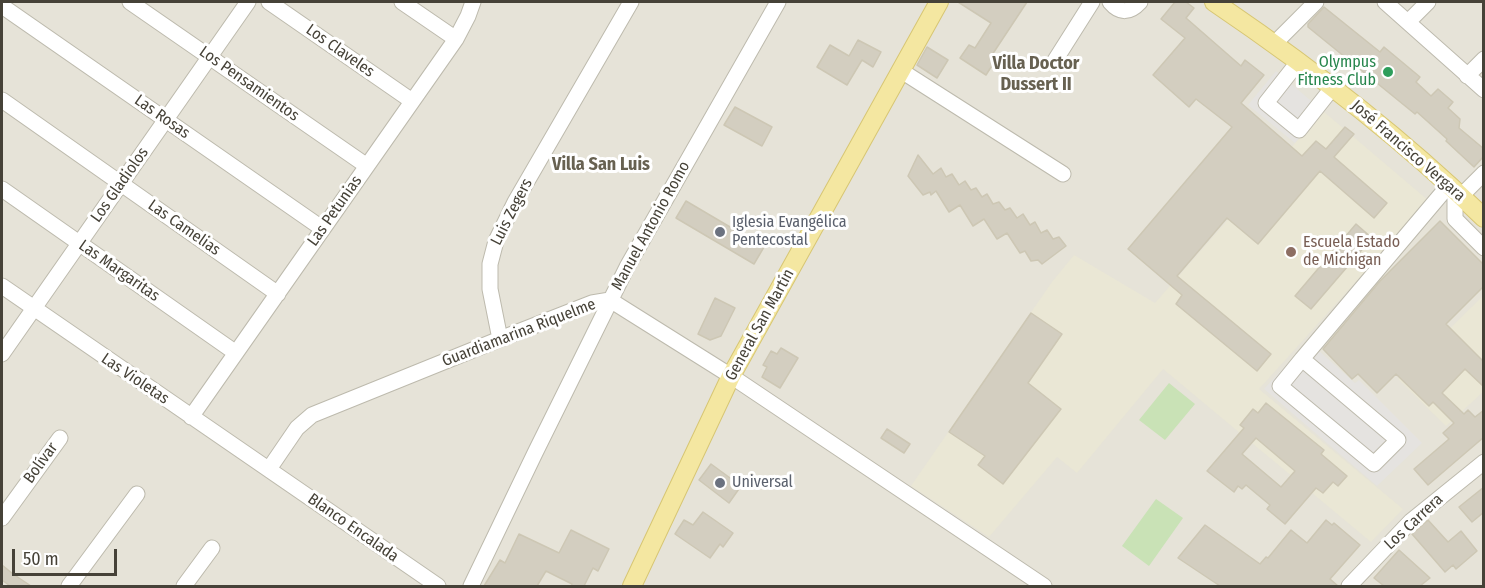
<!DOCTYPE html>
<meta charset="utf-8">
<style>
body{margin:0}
#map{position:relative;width:1485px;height:588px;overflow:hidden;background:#f3f1e9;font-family:"Fira Sans Condensed",sans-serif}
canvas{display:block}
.frame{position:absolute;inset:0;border:3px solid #464238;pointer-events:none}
.scale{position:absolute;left:12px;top:549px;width:105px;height:27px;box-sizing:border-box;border:3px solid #464238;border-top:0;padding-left:8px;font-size:18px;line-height:21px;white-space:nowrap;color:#464238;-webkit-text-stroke:4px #fff;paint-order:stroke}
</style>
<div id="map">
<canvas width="1485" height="588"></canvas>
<div class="frame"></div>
<div class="scale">50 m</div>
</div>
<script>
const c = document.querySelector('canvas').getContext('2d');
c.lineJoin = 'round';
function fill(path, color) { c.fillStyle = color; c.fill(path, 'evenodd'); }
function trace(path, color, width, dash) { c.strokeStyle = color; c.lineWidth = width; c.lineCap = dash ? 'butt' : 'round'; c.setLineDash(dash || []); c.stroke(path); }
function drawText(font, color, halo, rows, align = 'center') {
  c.font = font + ' "Fira Sans Condensed",sans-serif'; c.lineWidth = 6; c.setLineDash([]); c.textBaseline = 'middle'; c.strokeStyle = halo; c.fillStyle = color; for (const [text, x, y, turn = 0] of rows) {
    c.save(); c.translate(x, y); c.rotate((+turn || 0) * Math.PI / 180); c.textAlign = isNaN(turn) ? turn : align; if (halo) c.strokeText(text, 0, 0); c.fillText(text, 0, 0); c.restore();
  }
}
fill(new Path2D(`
 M2,2H1483V586H2Z`), '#e6e3d8');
fill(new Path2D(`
 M1323,111L1429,201L1259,389L1403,509L1371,542L1163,369L1077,473L1057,457L989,537L911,486L1052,282L1074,255L1155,303Z
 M1483,296V392L1446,426L1398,379Z`), '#eae7d5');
fill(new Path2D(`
 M1169,383L1195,404L1165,440L1139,420Z
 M1156,499L1183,518L1149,566L1122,546Z`), '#c9e2b6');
fill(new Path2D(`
 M1276,71L1323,111L1295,143L1248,105Z
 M1308,341L1355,383L1359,380L1422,443L1377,486L1264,389Z`), '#e5e3e0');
const building = new Path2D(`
 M958,2H1027L990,58L995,61L986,75L960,58L969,45L975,48L991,23Z
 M1175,2H1186L1194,8L1186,18L1241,66L1245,60L1264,75L1241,103L1302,156L1316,141L1326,149L1345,127L1354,134L1334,157L1387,203L1374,218L1320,171L1258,244L1227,218L1177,276L1271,354L1257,371L1176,304L1182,295L1128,249L1232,127L1196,99L1189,107L1153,75L1185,38L1161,19Z
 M1324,7L1380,52L1384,47L1420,77L1416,82L1431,96L1438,89L1453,102L1448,108L1460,119L1459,128L1484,149V156L1474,167L1446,141L1447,139L1417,112L1415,114L1308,27V24Z
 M858,40L881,52L873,67L862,60L847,85L817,67L830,45L849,56Z
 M927,47L948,60L937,78L917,65Z
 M735,107L772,127L762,146L724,125Z
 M918,155L933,174L941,168L946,177L952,174L959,185L965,181L971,190L976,188L982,197L987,194L993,204L999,202L1005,210L1010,208L1017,218L1023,214L1030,225L1035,222L1041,233L1047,230L1053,239L1059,237L1066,246L1042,264L1038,260L1031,261L1025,251L1020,253L1007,233L997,239L984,219L973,226L960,205L949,212L936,191L931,195L930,192L923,195L908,176Z
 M686,201L764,247L754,264L676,218Z
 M1440,221L1484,265V286L1446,324L1484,362V387L1465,369L1442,393L1464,414L1468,410L1475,417L1484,410V437L1428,485L1414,469L1449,439L1443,433L1454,423L1433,402L1429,406L1396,374L1377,393L1358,374L1352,379L1323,349L1380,281Z
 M1356,224L1372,238L1311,309L1295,296Z
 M715,298L735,308L721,336L710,340L698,334Z
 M1031,313L1062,334L1028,383L1061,409L1003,484L978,465L985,456L949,432Z
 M781,348L798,358L780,388L762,377L767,367L763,365L771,351L777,354Z
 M1266,403L1324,450L1321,454L1347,476L1338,486L1333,482L1323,493L1316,488L1285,524L1267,509L1270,505L1246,485L1242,489L1238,486L1234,492L1207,471L1244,428L1240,425L1253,409L1258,413ZM1256,438L1295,471L1281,487L1242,454Z
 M887,429L910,444L904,453L881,438Z
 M711,464L741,486L729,503L699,480Z
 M1484,487V512L1472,522L1459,507Z
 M703,512L733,533L723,547L720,544L710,558L675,534L684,520L693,525Z
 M1326,520L1332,525L1334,523L1360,545L1330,579L1338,586H1220L1178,558L1205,525L1260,564L1266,557L1268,558L1291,530L1307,543Z
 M1428,520L1448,542L1461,531L1477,551L1456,569L1453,565L1445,572L1412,534Z
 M571,530L609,549L598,571L593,568L584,586H571L572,584L546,571L537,586H484L500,560L505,563L519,534L559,553Z
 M1399,550L1430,578L1420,586H1384L1374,578Z
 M2,565L13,574L31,586H10L2,580Z`);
fill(building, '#d3cec0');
trace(building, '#cdc7b4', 1.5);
const minor = new Path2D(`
 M130,2L367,166
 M269,2L412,101
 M402,2L456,39
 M1110,2C1120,14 1130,13 1140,2
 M1385,2L1484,90
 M2,6L323,229
 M1408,22L1428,2
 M1275,43L1316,2
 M1299,61L1266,103L1299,130L1333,87
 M1054,62L1092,2
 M900,70L1063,174
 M1467,76L1484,59
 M2,100L278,294
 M2,189L236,353
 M1455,191V219L1484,248
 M1461,196L1484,173
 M2,286L438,586
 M500,339L490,289V264L496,241L515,202L631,2
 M2,354L248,2
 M1302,359L1280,386L1374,464L1398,440L1302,359L1449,185
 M191,417L456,39L468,16L473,2
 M269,469L297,428L312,415L500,339L592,303L610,300L731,376L1044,586
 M2,518L60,438
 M69,586L137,494
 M184,586L212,548
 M471,586L535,453L627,267L778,2
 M1349,586L1411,521L1484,462`);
const major = new Path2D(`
 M1214,2C1310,67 1401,137 1484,218
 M632,586L731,376L939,2`);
trace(minor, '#bdbaad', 17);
trace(major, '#d7c673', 20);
trace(minor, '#fff', 15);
trace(major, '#f4e7a1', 18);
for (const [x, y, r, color] of [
 [1388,72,6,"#2e9e5b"],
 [720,232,6,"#6b7280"],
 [1291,252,6,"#8d6e63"],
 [720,483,6,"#6b7280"]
]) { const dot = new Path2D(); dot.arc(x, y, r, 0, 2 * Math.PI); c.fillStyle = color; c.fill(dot); trace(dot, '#fff', 2); }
drawText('16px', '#464238', '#fff', [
 ["Los Claveles",340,51,35],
 ["Los Pensamientos",249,84,35],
 ["Las Rosas",162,117,35],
 ["José Francisco Vergara",1408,151,41],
 ["Los Gladiolos",120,185,-55],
 ["Las Petunias",335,211,-55],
 ["Luis Zegers",512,212,-63],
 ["Manuel Antonio Romo",651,226,-61],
 ["Las Camelias",184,228,35],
 ["Las Margaritas",119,271,35],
 ["General San Martín",760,325,-61],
 ["Guardiamarina Riquelme",519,333,-21],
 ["Las Violetas",135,379,34],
 ["Bolívar",41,463,-54],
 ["Los Carrera",1414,522,-43],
 ["Blanco Encalada",353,528,35]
]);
drawText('16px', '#27864d', '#fff', [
 ["Olympus",1376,63],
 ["Fitness Club",1376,81]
], 'right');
drawText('16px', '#5b616d', '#fff', [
 ["Iglesia Evangélica",732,223],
 ["Pentecostal",732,241],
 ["Universal",732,483]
], 'left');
drawText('16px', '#785e54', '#fff', [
 ["Escuela Estado",1303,243],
 ["de Michigan",1303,261]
], 'left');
drawText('bold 18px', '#676151', '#fff', [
 ["Villa Doctor",1036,64],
 ["Dussert II",1036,85],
 ["Villa San Luis",601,165]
]);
</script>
